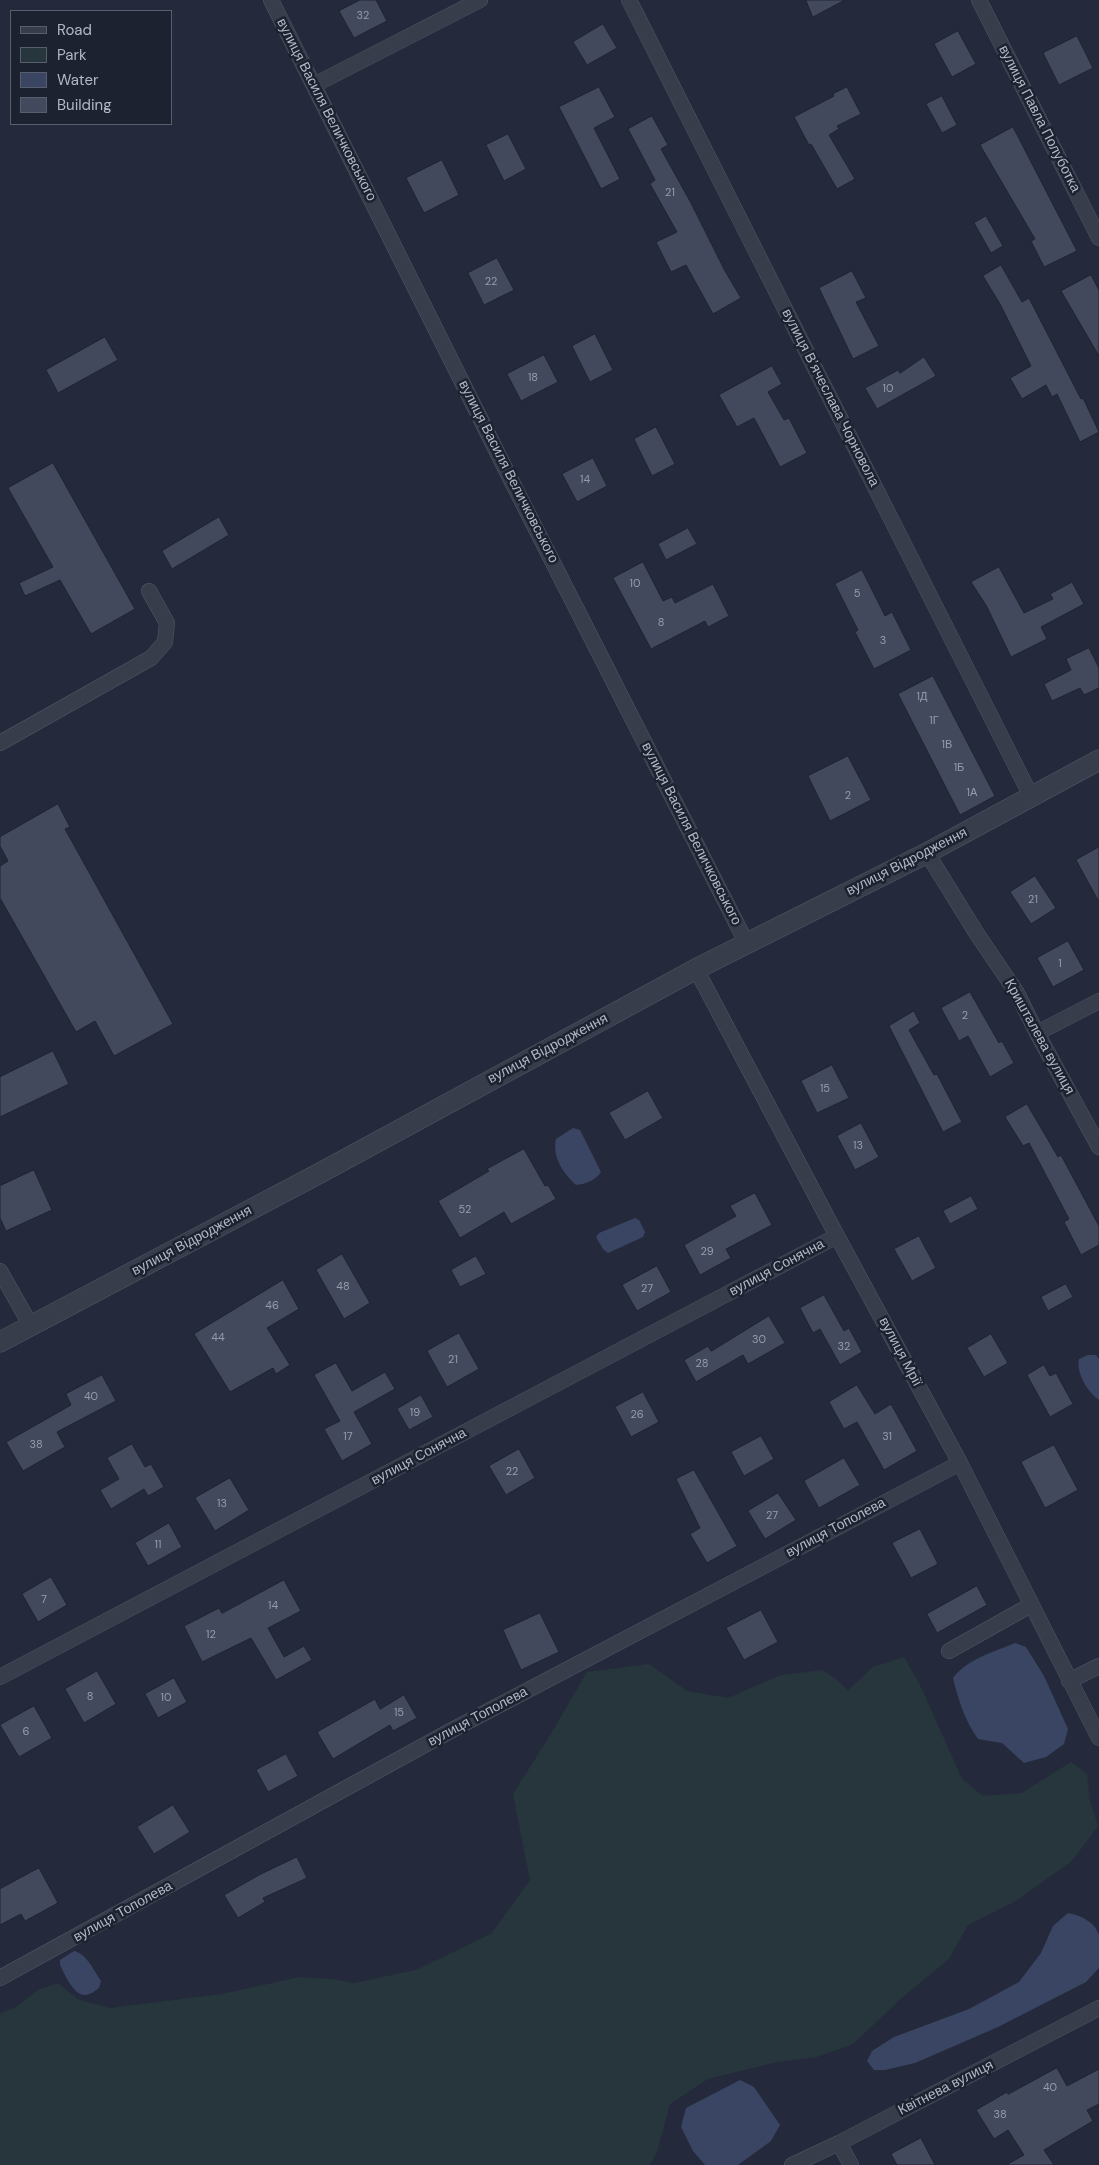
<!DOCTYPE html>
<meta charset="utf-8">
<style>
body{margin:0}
#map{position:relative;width:1099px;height:2165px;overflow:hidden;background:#242a3b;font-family:"DM Sans",sans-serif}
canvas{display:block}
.legend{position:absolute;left:10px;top:10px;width:162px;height:115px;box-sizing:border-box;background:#1d2230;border:1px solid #595e6c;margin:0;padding:6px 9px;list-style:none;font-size:15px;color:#b3b8c7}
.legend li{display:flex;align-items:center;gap:10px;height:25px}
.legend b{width:25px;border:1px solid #595e6c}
</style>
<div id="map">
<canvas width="1099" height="2165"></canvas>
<ul class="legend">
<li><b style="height:6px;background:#383d4b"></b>Road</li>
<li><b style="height:14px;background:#26363c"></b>Park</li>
<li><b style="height:14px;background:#3a4563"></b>Water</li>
<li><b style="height:14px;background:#43495c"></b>Building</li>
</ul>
</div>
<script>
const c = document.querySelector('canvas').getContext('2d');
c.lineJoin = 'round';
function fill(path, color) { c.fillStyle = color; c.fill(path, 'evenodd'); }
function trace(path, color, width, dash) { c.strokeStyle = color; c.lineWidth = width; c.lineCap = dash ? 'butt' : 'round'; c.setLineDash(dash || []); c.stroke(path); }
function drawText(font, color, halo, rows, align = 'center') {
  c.font = font + ' "DM Sans",sans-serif'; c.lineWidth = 5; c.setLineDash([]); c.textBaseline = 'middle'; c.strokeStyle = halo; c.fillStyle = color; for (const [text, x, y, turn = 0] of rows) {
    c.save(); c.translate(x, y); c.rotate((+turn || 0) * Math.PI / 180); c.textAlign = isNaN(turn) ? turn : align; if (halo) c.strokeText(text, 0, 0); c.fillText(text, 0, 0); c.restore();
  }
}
fill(new Path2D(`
 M904,1657L922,1689L962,1779L983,1796L1022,1793L1071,1762L1087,1774L1090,1800L1098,1826L1072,1861L1017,1900L968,1925L948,1960L906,1994L853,2044L817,2057L777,2062L708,2079L670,2104L657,2152L650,2165H0V2014L18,2006L38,1990L58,1983L79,2000L110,2008L222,1994L300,1977L332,1979L354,1983L416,1970L491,1934L530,1880L513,1794L549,1737L587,1672L649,1664L687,1691L728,1698L781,1675L822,1670L836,1679L848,1690L873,1667Z`), '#26363c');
fill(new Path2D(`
 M573,1128L580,1130L601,1172C596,1180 586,1184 576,1185C563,1173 552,1157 556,1139Z
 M635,1218L639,1220L645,1232L643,1237L608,1253L603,1249L596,1237L599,1233Z
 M1088,1355H1096L1099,1359V1400C1087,1392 1076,1372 1079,1359Z
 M1015,1643L1026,1647L1044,1676L1068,1729L1064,1744L1046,1757L1024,1763L1002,1743L978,1739C965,1721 958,1699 953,1678C967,1659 994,1652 1015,1643Z
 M1068,1913C1080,1915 1095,1922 1099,1935V1968L1086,1982L998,2027L915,2063L885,2070H874L867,2061L872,2051L894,2037L969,2009L1019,1982L1041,1953L1053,1926Z
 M74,1951C87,1954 94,1971 101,1981L99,1988C95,1991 90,1995 85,1995C74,1996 64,1973 60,1965V1960Z
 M740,2080L754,2087L780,2125L771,2141L738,2165H705L693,2151L681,2127L686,2108Z`), '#3a4563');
const building = new Path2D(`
 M360,0H376L387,21L354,38L339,11Z
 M806,0H845L813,17Z
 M603,24L617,48L587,65L573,42Z
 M958,31L976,64L952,77L934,44Z
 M1077,36L1093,68L1059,85L1043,53Z
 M599,87L615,117L594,128L620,179L601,189L559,107Z
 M847,87L861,114L837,126L839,129L829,135L855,179L837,189L811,144L809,145L794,117L834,96L833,94Z
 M942,96L957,125L942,133L926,104Z
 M652,116L668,145L661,149L691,203L725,271L741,298L713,314L686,265L671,272L656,242L677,232L650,184L655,180L628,129Z
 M1013,127L1077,251L1044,267L1031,241L1035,239L980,145Z
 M508,134L526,169L504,181L486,145Z
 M442,160L459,195L424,213L406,178Z
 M986,216L1003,246L991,253L974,223Z
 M497,258L514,290L484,305L468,273Z
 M1001,265L1022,302L1029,298L1081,399L1083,398L1099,432L1080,442L1057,394L1052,397L1046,385L1022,399L1010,378L1031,366L1000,304L983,276Z
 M852,271L866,298L856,302L879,346L853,359L819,288Z
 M1091,275L1099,290V356L1061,291Z
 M595,334L613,370L590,382L572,346Z
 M105,337L118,360L58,393L46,370Z
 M544,355L558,382L521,401L507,374Z
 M924,357L936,376L877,409L865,388L898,370L900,373Z
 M772,366L782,384L768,392L784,420L789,418L807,453L780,467L754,418L737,427L719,395Z
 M656,427L675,464L652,476L634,439Z
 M593,458L607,486L577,502L562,474Z
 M53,463L135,609L91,634L60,580L25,596L19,583L53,567L8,488Z
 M219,517L229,535L172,569L162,551Z
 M688,528L697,544L666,560L658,544Z
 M643,562L663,601L672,597L675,603L713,584L729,616L708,627L705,621L651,649L613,578Z
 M999,567L1024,613L1053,599L1050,594L1072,582L1084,604L1041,627L1047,639L1011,657L987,607L971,582Z
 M862,570L885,616L892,612L911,650L874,669L855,632L858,630L835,584Z
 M1089,648L1099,668V688L1084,695L1080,688L1052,701L1044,684L1071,670L1066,659Z
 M933,676L995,796L960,815L898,694Z
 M848,756L871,800L830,821L808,776Z
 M58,804L70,827L65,829L173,1024L114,1056L95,1021L76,1032L0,898V866L8,861L0,846V837Z
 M1099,847V902L1076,860Z
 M1035,876L1056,908L1031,924L1010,892Z
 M1068,941L1084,970L1053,987L1037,958Z
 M970,992L999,1043L1002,1041L1014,1063L990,1077L968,1036L959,1041L941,1008Z
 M914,1011L920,1023L909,1030L934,1075L937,1074L962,1122L943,1132L889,1026Z
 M53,1051L69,1084L0,1117V1077Z
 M832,1065L849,1098L817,1113L801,1081Z
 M648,1091L663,1118L625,1140L609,1113Z
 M1027,1104L1058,1157L1061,1155L1099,1226V1245L1081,1255L1064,1222L1069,1219L1029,1143L1023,1146L1005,1117Z
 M861,1123L879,1157L855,1170L837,1136Z
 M524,1149L545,1186L548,1185L556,1199L511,1224L504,1212L460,1238L438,1201L489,1171L487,1169Z
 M34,1170L52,1210L6,1231L0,1218V1186Z
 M755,1193L772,1225L726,1249L731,1258L700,1275L684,1245L736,1216L730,1206Z
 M971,1196L978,1209L950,1224L943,1211Z
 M919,1236L936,1268L912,1281L894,1249Z
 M342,1254L370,1303L344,1319L316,1270Z
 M476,1256L486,1274L460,1287L451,1270Z
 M657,1266L671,1292L637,1311L622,1285Z
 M283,1280L299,1309L267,1328L290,1365L276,1374L273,1368L230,1392L194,1334Z
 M1066,1284L1073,1297L1048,1311L1041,1297Z
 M824,1295L844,1331L849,1328L862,1352L840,1365L820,1329L813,1333L800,1308Z
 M769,1316L785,1343L748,1364L743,1355L696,1382L684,1360L708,1346L711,1351Z
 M459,1333L479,1369L447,1387L427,1351Z
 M991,1334L1008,1363L984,1377L967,1348Z
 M336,1363L352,1391L385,1372L395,1389L354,1412L372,1444L342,1461L324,1429L340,1421L314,1375Z
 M1044,1365L1050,1376L1056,1373L1073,1404L1050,1417L1027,1375Z
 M102,1375L116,1401L57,1432L65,1447L23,1471L6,1442L71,1405L66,1394Z
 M857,1385L875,1414L891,1404L917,1451L884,1470L857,1422L844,1429L829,1402Z
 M643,1392L659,1422L631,1437L615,1407Z
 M421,1395L433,1417L409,1430L397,1409Z
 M761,1436L774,1459L744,1476L731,1452Z
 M132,1444L145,1467L151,1464L164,1487L148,1496L144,1489L111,1509L100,1490L119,1479L107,1458Z
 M1054,1445L1078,1490L1045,1508L1021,1462Z
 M519,1449L535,1478L506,1495L489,1466Z
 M844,1458L860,1485L819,1508L804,1481Z
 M694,1470L737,1546L707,1563L690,1534L700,1528L676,1479Z
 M230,1478L249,1510L215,1531L195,1498Z
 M778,1493L796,1520L765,1539L748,1511Z
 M169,1523L182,1547L148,1566L135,1543Z
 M920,1529L938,1564L911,1578L892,1543Z
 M51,1577L67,1605L38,1622L22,1594Z
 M284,1580L301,1611L268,1628L284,1657L304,1646L312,1660L276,1680L251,1638L202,1662L184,1626L219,1608L222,1613Z
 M977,1586L987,1605L937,1633L927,1614Z
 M761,1610L778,1642L744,1660L726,1628Z
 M540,1613L559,1652L521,1670L503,1630Z
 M97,1671L116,1704L84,1723L65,1689Z
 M174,1678L187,1702L158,1718L145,1694Z
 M404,1695L417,1718L393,1731L390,1725L333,1759L317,1732L375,1699L380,1709Z
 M34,1706L52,1738L19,1757L0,1725Z
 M286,1754L298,1776L268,1792L256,1770Z
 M173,1805L190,1832L154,1854L137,1827Z
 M297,1857L307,1878L263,1898L265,1902L238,1918L224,1895L259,1875Z
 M39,1868L58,1903L25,1921L21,1914L0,1925V1889Z
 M1057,2068L1067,2086L1099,2069V2104L1087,2110L1093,2121L1044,2150L1054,2165H1006L1024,2155L1008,2130L994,2139L976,2110L1007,2092L1008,2094Z
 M921,2138L935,2165H897L891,2154Z`);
fill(building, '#43495c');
trace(building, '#1f2432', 1);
const minor = new Path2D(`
 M271,0L512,482L747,944
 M629,0L1031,796
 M979,0L1099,238
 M314,85L480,0
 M0,743L151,658L165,642L167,623L149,591
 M927,853L977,934L1017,993L1037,1033L1099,1147
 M696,969L837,1236L960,1463L1099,1738
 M1037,1033L1099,1001
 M0,1271L31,1326
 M949,1651L1031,1605
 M0,1677L837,1236
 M1069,1681L1099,1666
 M0,1978L452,1730L960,1463
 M839,2143L851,2165
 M792,2165L839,2143L1099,2008`);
const tertiary = new Path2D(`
 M0,1342L320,1173L696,969L927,853L1099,760`);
trace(minor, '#535866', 16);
trace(tertiary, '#535866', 21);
trace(minor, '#383d4b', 15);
trace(tertiary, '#383d4b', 20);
drawText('11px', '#979cac', null, [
 ["32",363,16],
 ["21",670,193],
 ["22",491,282],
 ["18",533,378],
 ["10",888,389],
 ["14",585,480],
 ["10",635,584],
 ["5",857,594],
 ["8",661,623],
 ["3",883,641],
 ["1Д",922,697],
 ["1Г",934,721],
 ["1В",947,745],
 ["1Б",959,768],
 ["1А",972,793],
 ["2",848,796],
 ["21",1033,900],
 ["1",1060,964],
 ["2",965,1016],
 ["15",825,1089],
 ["13",858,1146],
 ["52",465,1210],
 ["29",707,1252],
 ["48",343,1287],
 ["27",647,1289],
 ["46",272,1306],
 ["44",218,1338],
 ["30",759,1340],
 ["32",844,1347],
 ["21",453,1360],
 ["28",702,1364],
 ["40",91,1397],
 ["19",415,1413],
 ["26",637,1415],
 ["17",348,1437],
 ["31",887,1437],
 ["38",36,1445],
 ["22",512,1472],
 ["13",222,1504],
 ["27",772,1516],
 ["11",158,1545],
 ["7",44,1600],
 ["14",273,1606],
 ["12",211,1635],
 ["8",90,1697],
 ["10",166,1698],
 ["15",399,1713],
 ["6",26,1732],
 ["40",1050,2088],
 ["38",1000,2115]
]);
drawText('14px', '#b3b8c7', '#1d2230', [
 ["вулиця Василя Величковського",326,110,63],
 ["вулиця Павла Полуботка",1039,119,63],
 ["вулиця Вʼячеслава Чорновола",830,398,63],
 ["вулиця Василя Величковського",508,472,63],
 ["вулиця Василя Величковського",691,834,63],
 ["вулиця Відродження",907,862,-27],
 ["Кришталева вулиця",1039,1037,61],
 ["вулиця Відродження",548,1049,-28],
 ["вулиця Відродження",192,1241,-28],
 ["вулиця Сонячна",777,1268,-28],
 ["вулиця Мрії",900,1352,62],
 ["вулиця Сонячна",419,1457,-28],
 ["вулиця Тополева",836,1528,-28],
 ["вулиця Тополева",478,1717,-28],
 ["вулиця Тополева",123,1912,-29],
 ["Квітнева вулиця",946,2088,-27]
]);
</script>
